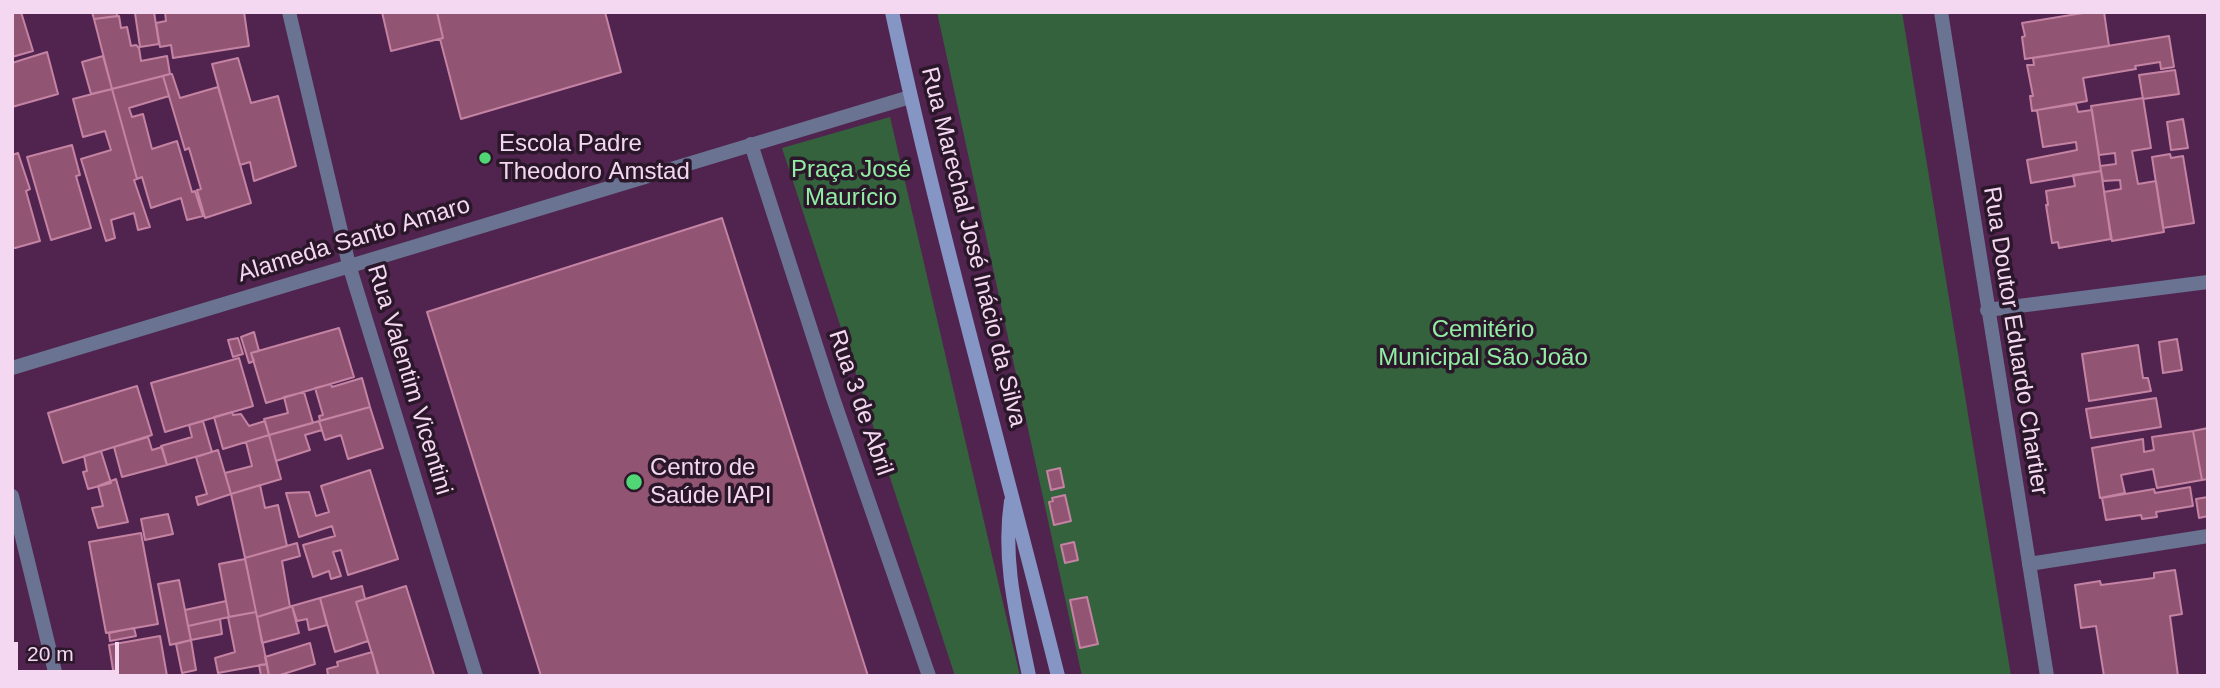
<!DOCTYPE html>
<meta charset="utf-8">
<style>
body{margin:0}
#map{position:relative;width:2220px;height:688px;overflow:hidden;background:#51244f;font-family:Arial,sans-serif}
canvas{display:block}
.frame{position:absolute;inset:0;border:14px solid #f4d8f1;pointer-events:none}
.scale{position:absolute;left:14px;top:642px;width:105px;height:32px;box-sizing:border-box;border:4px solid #f4d8f1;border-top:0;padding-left:9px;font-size:21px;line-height:24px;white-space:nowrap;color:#f4d8f1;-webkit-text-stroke:5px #2b172a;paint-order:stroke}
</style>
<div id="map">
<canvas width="2220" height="688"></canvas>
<div class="frame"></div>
<div class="scale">20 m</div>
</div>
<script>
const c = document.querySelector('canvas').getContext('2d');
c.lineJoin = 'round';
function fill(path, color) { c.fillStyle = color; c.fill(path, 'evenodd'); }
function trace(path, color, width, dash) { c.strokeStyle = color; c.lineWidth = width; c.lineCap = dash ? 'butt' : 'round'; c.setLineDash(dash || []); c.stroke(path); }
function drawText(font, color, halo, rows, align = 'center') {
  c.font = font + ' Arial,sans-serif'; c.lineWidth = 7; c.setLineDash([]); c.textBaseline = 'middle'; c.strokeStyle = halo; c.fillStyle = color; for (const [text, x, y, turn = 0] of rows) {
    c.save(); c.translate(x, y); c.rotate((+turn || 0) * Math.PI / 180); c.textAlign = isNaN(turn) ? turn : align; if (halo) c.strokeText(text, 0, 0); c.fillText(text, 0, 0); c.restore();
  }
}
fill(new Path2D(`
 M937,12H1902L2011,676H1082Z
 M890,117L1020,676H955L782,148Z`), '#33623d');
const building = new Path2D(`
 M12,12H21L33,51L12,57Z
 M92,12H117V16L94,19Z
 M154,12L159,44L140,47L135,13Z
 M165,12H244L249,46L173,58L171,45L160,47L156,23L166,21Z
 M382,12H437L443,38L391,51Z
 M437,12H605L621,72L461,119L440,39L443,38Z
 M2089,12H2104L2109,46L2025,59L2022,37L2025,36L2022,23Z
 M119,16L121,28L127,27L131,46L136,45L139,48L141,61L167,56L170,74L112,89L94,19Z
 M2169,36L2174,67L2161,69L2160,62L2135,66L2136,69L2083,78L2087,101L2032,111L2030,96H2033L2027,65H2034L2033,58Z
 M47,52L58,94L12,107V63Z
 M103,56L112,89L91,94L82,62Z
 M238,58L251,103L278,96L296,166L254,181L250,162L240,165L212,64Z
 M2175,70L2179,94L2143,99L2139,75Z
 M170,74H172L180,98L218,87L251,203L205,218L197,190L201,189L189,148L185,150L163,76Z
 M163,76L169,96L129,108L132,117L143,114L152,149L177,141L192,192L195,191L203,216L187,220L181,198L151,208L142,177L137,179L112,89Z
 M112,89L137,179L134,180L150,227L138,230L134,213L111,220L115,238L106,241L81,159L111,150L105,131L83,137L73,99Z
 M2143,98L2151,148L2132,151L2138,184L2156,181L2164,232L2112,241L2104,192L2121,189L2120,180L2103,181L2100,166L2116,164L2115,153L2099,155L2091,106Z
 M2076,104L2078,112L2092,110L2101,171L2031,183L2027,160L2077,150L2076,142L2043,147L2037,110Z
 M2183,119L2188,148L2171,150L2167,122Z
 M72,145L80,175L76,176L91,228L51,240L27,157Z
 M18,153L30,189L26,191L40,241L15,248L12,247V155Z
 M2170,154L2171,158L2183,156L2194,223L2163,228L2152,157Z
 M2101,171L2111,239L2059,248L2058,242L2052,243L2046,205H2048L2046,191L2075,186L2073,175Z
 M722,218L868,676H541L427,312Z
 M339,328L354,377L266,403L251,353Z
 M254,332L259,351L251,353L254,361L249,363L241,337Z
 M238,338L243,354L233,357L228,340Z
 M2177,339L2182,370L2163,373L2159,342Z
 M2138,345L2143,378H2148L2151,391L2089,401L2082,354Z
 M239,358L253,406L165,432L151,383Z
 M362,378L370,407L320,421L319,416L323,415L315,388L331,384L332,387Z
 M137,386L152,435L63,463L48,413Z
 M304,392L313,423L269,435L264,419L288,413L284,397Z
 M2156,398L2161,427L2091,438L2086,409Z
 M370,407L383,448L348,459L341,435L325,440L319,421Z
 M232,412L233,415L241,414L249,426L265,421L269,435L223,449L214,417Z
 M203,421L212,452L167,465L161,446L192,437L189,425Z
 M319,421L322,430L305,435L310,450L276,461L269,435Z
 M2208,428V479L2202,480L2193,431Z
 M2193,431L2202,480L2157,488L2153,469L2121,475L2125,493L2100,498L2092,448L2143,439L2144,452L2154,450L2152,437Z
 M269,435L281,479L231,494L225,473L252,466L246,442Z
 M148,437L152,450L162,447L167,465L122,477L114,447Z
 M218,450L231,494L198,505L196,497L207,494L196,457Z
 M101,451L111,483L88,489L83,472L87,471L84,456Z
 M1060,468L1064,487L1051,490L1047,471Z
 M370,470L398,559L348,575L341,550L333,552L341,576L331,579L329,571L313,577L303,545L335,536L332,526L299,537L286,493L309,492L316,516L329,512L321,486Z
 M116,479L128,522L98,528L92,508L103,506L98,486Z
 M260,485L265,508L278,505L287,546L245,558L231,494Z
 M2190,487L2193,506L2156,512L2157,517L2142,519L2141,515L2106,520L2102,498L2154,489L2155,493Z
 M1065,495L1071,521L1054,525L1049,502L1053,501L1052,498Z
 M2208,497V516L2199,518L2196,499Z
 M168,514L173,534L145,540L141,519Z
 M141,533L158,624L106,633L89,542Z
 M1074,542L1078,560L1065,563L1061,545Z
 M297,543L300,556L282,561L290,607L257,617L245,558Z
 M245,559L256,612L229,617L219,564Z
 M2175,570L2182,614L2170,616L2178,676H2104L2096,626L2081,628L2075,585L2100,581L2101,585L2154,578V573Z
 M179,580L191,640L170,645L158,584Z
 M362,586L365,599L356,602L368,641L335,652L320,598Z
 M406,586L434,675L379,676L356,602Z
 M1087,597L1098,644L1080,648L1070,600Z
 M320,598L327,625L309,630L307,619L297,621L292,606Z
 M226,601L229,617L188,626L185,610Z
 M292,606L299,633L262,643L257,617Z
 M256,612L267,664L218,673L215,658L235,652L228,617Z
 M220,619L222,634L191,640L188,626Z
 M134,628L136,636L110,641L109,633Z
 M160,636L167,676H114L109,645Z
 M191,640L196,670L182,673L176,644Z
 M310,643L315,664L277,676H269L265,657Z
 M372,652L378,676H326L328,675L327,669L338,666L337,662Z
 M267,664L269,676H261L259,665Z`);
fill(building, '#925473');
trace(building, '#c583a3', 2);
trace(new Path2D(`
 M2029,564L2208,536`), '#6a7492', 14);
trace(new Path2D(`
 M289,12L349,265L476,676
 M1941,12L2047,676
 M751,144L833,398L929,676
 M1987,310L2208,282
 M12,368L910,97
 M12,496L56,676`), '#6a7492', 14);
trace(new Path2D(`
 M892,12C940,235 1003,455 1058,676
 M1011,501C1002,561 1017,617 1029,676`), '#8595c4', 14);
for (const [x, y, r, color] of [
 [485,158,7,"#50d674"],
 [634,482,9,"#50d674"]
]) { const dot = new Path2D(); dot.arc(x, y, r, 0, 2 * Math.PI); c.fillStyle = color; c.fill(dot); trace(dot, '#2b172a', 2.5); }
drawText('24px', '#f4d8f1', '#2b172a', [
 ["Escola Padre",499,144],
 ["Theodoro Amstad",499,172],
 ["Centro de",650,468],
 ["Saúde IAPI",650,496]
], 'left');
drawText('24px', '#91eda3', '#2b172a', [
 ["Praça José",851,170],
 ["Maurício",851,198],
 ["Cemitério",1483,330],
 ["Municipal São João",1483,358]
]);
drawText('24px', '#f4d8f1', '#2b172a', [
 ["Alameda Santo Amaro",354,240,-17],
 ["Rua Marechal José Inácio da Silva",973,247,76],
 ["Rua Doutor Eduardo Chartier",2015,341,81],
 ["Rua Valentim Vicentini",409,380,73],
 ["Rua 3 de Abril",860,403,71]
]);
</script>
